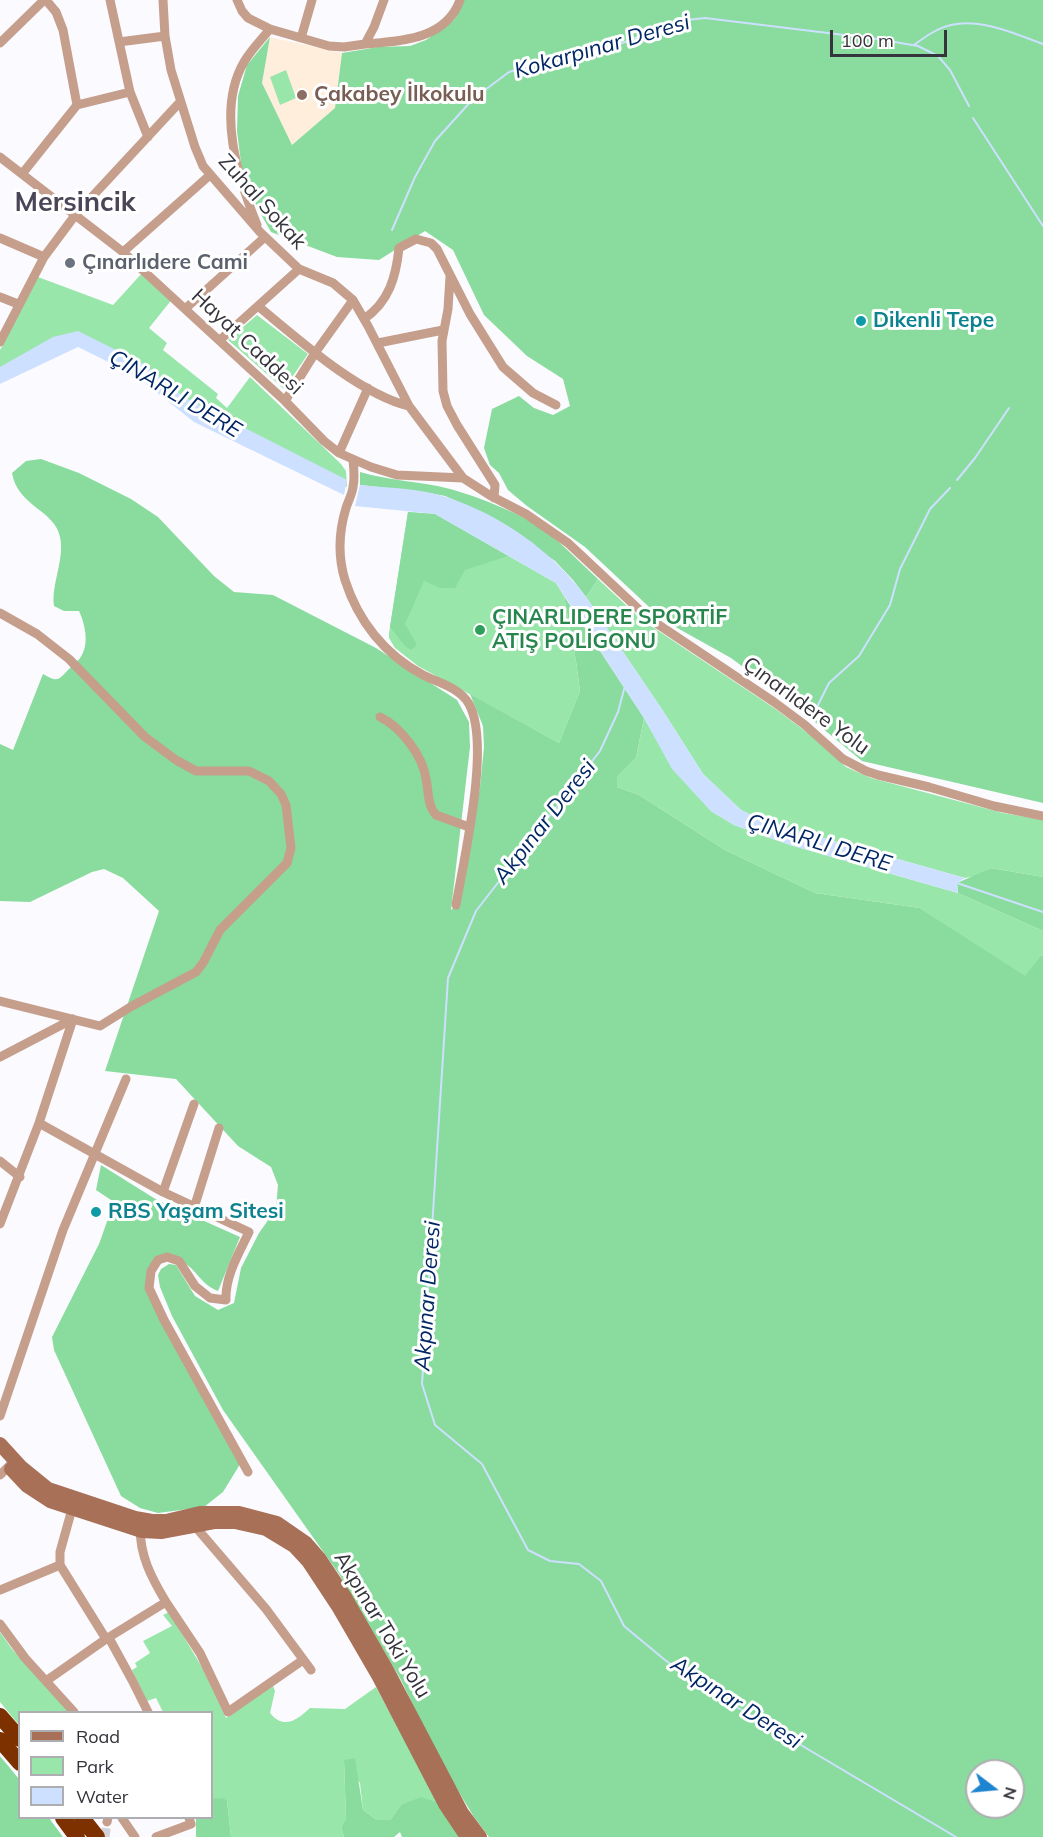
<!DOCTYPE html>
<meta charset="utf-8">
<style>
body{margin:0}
#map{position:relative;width:1043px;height:1837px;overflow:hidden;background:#fbfaff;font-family:Mulish,sans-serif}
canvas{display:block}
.legend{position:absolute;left:18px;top:1711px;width:195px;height:108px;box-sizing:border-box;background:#fff;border:2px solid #aeadb1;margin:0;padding:8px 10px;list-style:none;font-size:18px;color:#35333b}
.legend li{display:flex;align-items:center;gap:12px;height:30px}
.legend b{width:30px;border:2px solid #aeadb1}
.north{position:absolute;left:965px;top:1759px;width:60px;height:60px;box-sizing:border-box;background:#fff;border:2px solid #aeadb1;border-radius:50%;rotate:106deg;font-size:16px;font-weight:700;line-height:24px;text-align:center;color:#35333b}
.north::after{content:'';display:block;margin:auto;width:21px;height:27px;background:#1d84cf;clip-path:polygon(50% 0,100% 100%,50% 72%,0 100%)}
.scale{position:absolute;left:830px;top:30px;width:117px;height:27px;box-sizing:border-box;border:3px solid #35333b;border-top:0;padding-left:8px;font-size:18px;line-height:21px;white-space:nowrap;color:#35333b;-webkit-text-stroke:4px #fff;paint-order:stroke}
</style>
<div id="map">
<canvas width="1043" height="1837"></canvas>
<ul class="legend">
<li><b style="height:8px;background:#a87057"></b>Road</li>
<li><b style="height:16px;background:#99e6ab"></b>Park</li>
<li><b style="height:16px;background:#cde0ff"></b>Water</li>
</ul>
<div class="north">N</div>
<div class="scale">100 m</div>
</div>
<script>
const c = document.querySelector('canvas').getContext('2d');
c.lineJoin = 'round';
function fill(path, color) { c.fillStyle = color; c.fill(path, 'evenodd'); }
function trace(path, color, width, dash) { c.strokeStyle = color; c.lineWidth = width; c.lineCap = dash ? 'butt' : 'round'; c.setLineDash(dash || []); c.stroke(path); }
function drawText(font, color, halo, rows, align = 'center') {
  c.font = font + ' Mulish,sans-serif'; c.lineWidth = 6; c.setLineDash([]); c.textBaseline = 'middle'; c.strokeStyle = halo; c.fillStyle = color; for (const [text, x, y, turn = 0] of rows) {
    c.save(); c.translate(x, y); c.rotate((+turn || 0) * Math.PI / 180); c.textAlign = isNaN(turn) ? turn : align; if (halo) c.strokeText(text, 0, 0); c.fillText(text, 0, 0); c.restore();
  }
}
fill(new Path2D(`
 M270,37L342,53L335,108L292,146L262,83Z`), '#ffeedc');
fill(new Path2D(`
 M286,70L296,98L280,105L270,77Z
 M144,271L173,298L149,328L167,343L163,350L218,394L216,398L227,408L250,377L341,464L346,471L347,487L83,342L0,376V350L38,277L113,305Z
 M257,315L308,354L284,389L228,340Z
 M408,512L435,514L556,583L564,596L576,661L580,691L559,743L418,666L395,648L389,638V633Z
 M598,579L642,620L774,708L812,736L846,767L871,778L1003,813L1043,820V877L991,868L975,876L965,878L766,822L741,810L703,774L663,711L586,597Z
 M644,718L673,769L711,811L734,825L790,845L958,893L1043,931V956L1041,955L1025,977L920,908L815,893L725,850L639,795L617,787V777L636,758Z
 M169,1612L203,1669L226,1718L273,1686L275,1691L270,1713C284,1730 297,1720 310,1708L345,1709L376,1687L439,1803L401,1805L390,1820H377L363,1810L360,1783L344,1761L346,1818L341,1827L344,1837H231L227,1800L212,1799V1712H163L156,1698L147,1701L132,1670L137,1667L135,1663L150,1653L143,1641L172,1626L163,1615Z
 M0,1632L12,1649L69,1712H20L19,1725L0,1702Z`), '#99e6ab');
fill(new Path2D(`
 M464,0H1043V803L862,761L798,708L731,658L663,620L585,547L527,506L508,490L499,473L490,465L484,448L492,409L519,396L534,408L553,415L570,406L563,379L527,356L484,315L453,250L425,231L379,260L337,257L271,232L258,209L242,171L237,131L238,96L247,65L270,37L262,83L292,145L335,108L342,53L378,47L410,46L426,40L454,20Z
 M41,459L79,473L131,499L158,517L214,576L234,592L273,595L376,648L457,700L469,722L470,747L451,910L460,901L480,787L484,747L483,726L470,694L559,743L580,691L576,661L564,596L644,718L636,758L617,777V787L639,795L725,850L815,893L920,908L1025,976L1041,955L1043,956V1837H489L474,1817L440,1761L401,1680L339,1574L223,1410L172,1316L160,1287L158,1275L161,1269L169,1264L176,1265L195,1296L218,1310L234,1303L241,1268L259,1233L276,1209L278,1185L271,1167L238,1146L176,1079L105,1071L159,911L123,878L104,869L92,872L30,902L0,901V744L13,750L43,674C59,683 58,680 70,668C73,664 78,661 80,658C90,645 85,624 79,611H64L54,606C51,584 65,559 60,537C55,510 18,507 12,473L26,461ZM977,1771H1013V1807H977Z
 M360,472C390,481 420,481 450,489C473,495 516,512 535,524C559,539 578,561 598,579L586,597L573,580L555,561L481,512L445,496L424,492L360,485Z
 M408,512L435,514L508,556L465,570L455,588H440L424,581L405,624L416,643V646L411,650L405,646L390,627Z
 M991,868L1043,877V931L958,893L957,883Z
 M101,1165L157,1200L240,1237L218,1291C199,1284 195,1265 179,1261C173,1259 165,1260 158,1260L149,1288L242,1461L223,1492L204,1507L158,1513L140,1508L121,1496L54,1350L52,1337L99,1244L114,1202L96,1190Z
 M0,1756L19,1779L20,1818H49L63,1837H0Z
 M355,1758L363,1810L377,1820H390L401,1805L421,1797L439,1803L461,1837H402L400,1832L394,1837H344L341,1827L346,1818L344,1760Z
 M222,1798L227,1800L231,1837H196V1818H212V1799Z`), '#89dc9e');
fill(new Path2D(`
 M78,331L144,364L184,397L347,480L344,495L194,422L135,375L78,347L0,384V367L53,337Z
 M360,485C388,488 419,488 446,497C501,515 551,550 586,597L663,711L703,774L741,810L766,822L965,878L957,883L958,893L790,845L734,825L711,811L672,769L644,718L556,583L435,514L355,506Z`), '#cde0ff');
trace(new Path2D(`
 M914,45C925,37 937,28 951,25C981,18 1015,34 1043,44
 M973,118L1043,226
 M392,230L415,177L435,141L473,99L509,72L585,51L615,46L677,21L705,18L877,39L918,46L938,56L950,70L969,106
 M957,480L975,458L1009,408
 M625,686L618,712L600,751L476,911L448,978L422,1384L435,1425L482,1464L528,1550L550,1561L579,1564L601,1581L624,1626L665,1660L698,1684L956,1837
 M816,709L829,683L859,656L890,605L900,569L930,509L950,488
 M957,883L1043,912`), '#cde0ff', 2);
trace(new Path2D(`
 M105,1837L107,1822`), '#d3d2d8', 9, [9, 4.5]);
trace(new Path2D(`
 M46,0L56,12L63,30L77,105
 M110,0L130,92L148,137
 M163,0L165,36L171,70L195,147L203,166L260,232L299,269L333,283L353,300L368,326L409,406L463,478L491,496L526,514L568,543L647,617L774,702L805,725L843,759L866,771L878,775L929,787L994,806L1043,816
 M237,0L242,11L248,18L270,29L329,46L344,47L365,44L374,27L384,0
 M301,38L312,0
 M119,42L165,36
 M0,43L44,0
 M365,44C400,41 446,40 460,0
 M0,157L123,252L285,401L324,441L339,453L371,467L397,475L463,478
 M22,174L77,105L130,92
 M257,225C238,178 216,110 244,62C251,50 261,40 270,29
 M0,238L44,257
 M123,252L210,175
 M450,277L448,309L442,341L443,391L447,406L457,425L495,485L494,498
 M0,297L18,304
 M258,306C298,339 359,394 409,406
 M185,309L265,237
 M364,319C389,302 396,277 399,248L416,239L431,243L437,249L470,314L503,367L533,393L556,405
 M220,340L299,269
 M0,342L44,257L76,214L180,102
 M378,343L443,330
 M285,401L315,353L353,300
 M339,453L368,388
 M353,460C354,469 355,478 353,487C352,495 348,501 346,508C339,531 338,557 345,580C358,621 385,655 423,675C439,683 460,688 469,704C491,744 464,858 456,905
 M0,613L37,634L69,659L145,737L176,760L196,771H249L269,781L281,794L286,805L291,848L287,863L220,930L203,963L196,972L132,1006L100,1026L0,1001
 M380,717C401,727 423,756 426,779C429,792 427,805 436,815L469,827
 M0,1057L73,1019
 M39,1123L163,1192L249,1232C239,1253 225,1276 226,1300L210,1298L195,1286L179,1261L167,1257L158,1260L151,1271L149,1288L164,1320L248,1472
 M0,1161L20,1177
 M163,1192L194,1104
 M194,1208L219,1128
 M0,1224L39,1123L73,1019
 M0,1416L63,1230L126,1079
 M0,1475L13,1462
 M194,1525L266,1609L311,1670
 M140,1527C140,1556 151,1577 166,1602
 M0,1590L60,1565
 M0,1624L25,1658L74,1712
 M109,1638L132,1680L148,1712
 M106,1639L166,1602L200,1653L228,1712L303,1660
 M46,1681L106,1639L60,1565V1552L72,1509
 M122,1818L135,1837
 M107,1822L108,1818
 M156,1837L191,1824L189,1818`), '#c59e8c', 9);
trace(new Path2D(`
 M0,1444L21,1467L48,1489L135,1518L152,1521H166L200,1513H239L277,1523L306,1543L319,1558L345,1597L387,1670L462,1813L480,1837
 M11,1469L27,1486L50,1501L142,1531L161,1532L214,1522H235L266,1529L294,1546L308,1561L339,1608L379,1677L445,1804L467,1837`), '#a87057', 14);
trace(new Path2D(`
 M0,1716L20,1739
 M0,1740L20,1763
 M63,1818L77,1837
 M82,1818L97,1837`), '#7d3000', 16);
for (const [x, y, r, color] of [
 [302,95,6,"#8d6e63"],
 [70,263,6,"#6b7280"],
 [861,321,6,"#0f9aa8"],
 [480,630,6,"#2e9e5b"],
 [96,1212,6,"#0f9aa8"]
]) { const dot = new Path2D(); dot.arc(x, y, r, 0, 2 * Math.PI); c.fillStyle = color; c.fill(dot); trace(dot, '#fff', 2); }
drawText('bold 21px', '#785e54', '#fff', [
 ["Çakabey İlkokulu",314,95]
], 'left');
drawText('21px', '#35333b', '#fff', [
 ["Zuhal Sokak",262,202,48],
 ["Hayat Caddesi",247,342,43],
 ["Çınarlıdere Yolu",806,706,36],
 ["Akpınar Toki Yolu",382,1625,59]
]);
drawText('bold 21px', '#5b616d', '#fff', [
 ["Çınarlıdere Cami",82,263]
], 'left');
drawText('bold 21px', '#0d838f', '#fff', [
 ["Dikenli Tepe",873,321],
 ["RBS Yaşam Sitesi",108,1212]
], 'left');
drawText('bold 21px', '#27864d', '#fff', [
 ["ÇINARLIDERE SPORTİF",492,618],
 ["ATIŞ POLİGONU",492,642]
], 'left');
drawText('italic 22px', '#012665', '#fff', [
 ["Kokarpınar Deresi",602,47,-16],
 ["ÇINARLI DERE",175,394,31],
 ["Akpınar Deresi",545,822,-52],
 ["ÇINARLI DERE",819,843,17],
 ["Akpınar Deresi",428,1296,-86],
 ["Akpınar Deresi",736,1703,33]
]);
drawText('bold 27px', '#4a4557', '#fff', [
 ["Mersincik",75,203]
]);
</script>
